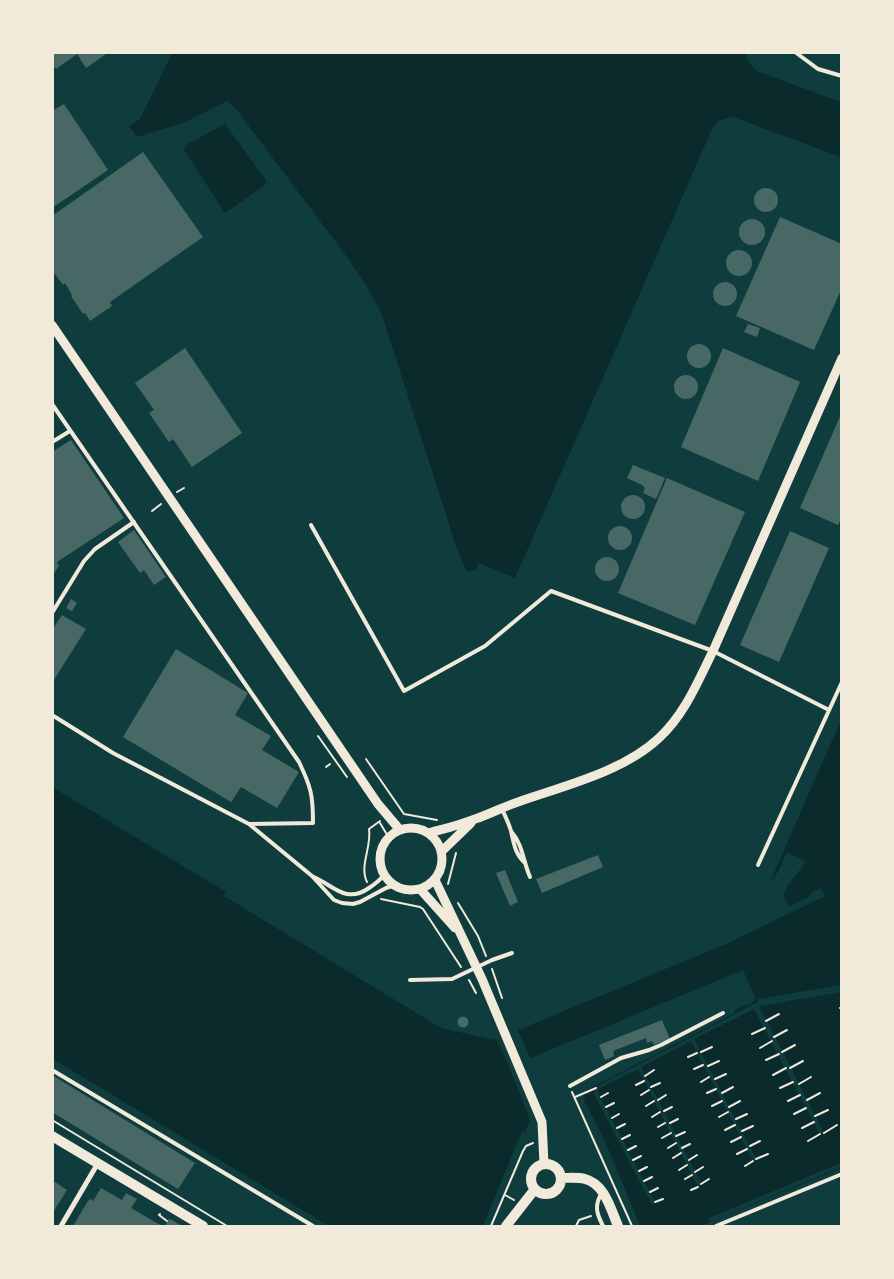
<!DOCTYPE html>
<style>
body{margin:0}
#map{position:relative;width:894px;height:1279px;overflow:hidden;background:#0f3d3e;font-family:"Noto Sans",sans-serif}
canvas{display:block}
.frame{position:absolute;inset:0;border:54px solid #f1e9da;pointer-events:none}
</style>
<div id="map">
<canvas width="894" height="1279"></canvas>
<div class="frame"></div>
</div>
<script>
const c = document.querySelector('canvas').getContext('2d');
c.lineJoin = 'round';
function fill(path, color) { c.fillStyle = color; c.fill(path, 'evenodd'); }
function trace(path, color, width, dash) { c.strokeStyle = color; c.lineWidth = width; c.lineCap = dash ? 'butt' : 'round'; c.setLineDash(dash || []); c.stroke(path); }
fill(new Path2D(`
 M745,53C748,62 751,67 759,72L841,102V157L733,117L718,121L713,127L515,578L479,563L475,571H466L456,546L382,315L369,290L347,257L236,109L227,101L183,123L137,137L129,126L140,119L172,53Z
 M225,124L266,180L265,185L225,213L184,150L186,145Z
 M841,720V1168L701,1226H640L605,1141L583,1099L585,1098L583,1092L735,1013L734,1010L746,1004L747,1006L755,1000L754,995L743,970L509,1067L530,1120L525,1132L522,1131L483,1226H329L53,1059L52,787L226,892L224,896L441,1028L494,1040L726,944L825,896L821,888L812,892L809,897L789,906L783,896L788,885L806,862L787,852L778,872L770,882Z`), '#0a2a2b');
fill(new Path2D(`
 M841,985V992L759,1006L824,1133L820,1134L754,1009L694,1039L756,1159L753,1161L691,1041L641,1067L702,1185L698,1187L638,1069L598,1089V1091L600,1097L655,1202L652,1205L593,1092L595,1090L594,1088L758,1002V999Z
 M517,1028L531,1061L511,1069L495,1037Z
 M841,1163V1167L710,1222L709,1218Z`), '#0f3d3e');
fill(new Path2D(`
 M52,52H109L86,68L77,54L56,69L52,64Z
 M64,104L108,170L52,208V111Z
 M143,152L203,237L110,302L112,306L90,321L85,313L83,314L71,296L72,295L65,283L63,285L52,270V216Z
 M754 200a12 12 0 1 1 24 0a12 12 0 1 1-24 0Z
 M780,217L842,244V288L814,350L736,316Z
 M739 232a13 13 0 1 1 26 0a13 13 0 1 1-26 0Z
 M726 263a13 13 0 1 1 26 0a13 13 0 1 1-26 0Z
 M713 294a12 12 0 1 1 24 0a12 12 0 1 1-24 0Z
 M748,324L760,328L757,337L744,332Z
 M687 356a12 12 0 1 1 24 0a12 12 0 1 1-24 0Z
 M185,348L242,433L192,467L173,439L169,442L149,413L154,410L135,383Z
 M723,348L800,382L758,481L681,447Z
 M674 387a12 12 0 1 1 24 0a12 12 0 1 1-24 0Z
 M842,412V517L838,525L800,508Z
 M71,440L124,518L57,562L59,566L52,576V452Z
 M633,465L665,478L656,499L643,493L645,488L642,485L627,478Z
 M667,478L745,512L695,625L618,593Z
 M621 507a12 12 0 1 1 24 0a12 12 0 1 1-24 0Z
 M608 538a12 12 0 1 1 24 0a12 12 0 1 1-24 0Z
 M134,530L166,577L154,585L144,570L140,573L118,542Z
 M790,531L829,548L779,662L740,645Z
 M595 569a12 12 0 1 1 24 0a12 12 0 1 1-24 0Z
 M71,599L77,603L72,611L66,608Z
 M62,615L86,629L52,683V630Z
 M176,649L248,693L235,715L271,736L262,750L299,772L277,808L241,787L231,802L123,737Z
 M598,855L603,867L542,893L536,879Z
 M505,870L518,902L510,906L496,873Z
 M457.5 1022a5.5 5.5 0 1 1 11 0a5.5 5.5 0 1 1-11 0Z
 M662,1020L670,1039L654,1045L652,1041L647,1043L646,1038L613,1051L614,1056L605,1060L599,1045Z
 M52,1075L195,1163L178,1189L52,1112Z
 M55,1182L67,1190L52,1214V1183Z
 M101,1188L122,1200L126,1193L137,1199L131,1208L162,1226H73L88,1201L91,1199L93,1201Z
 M170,1219L182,1226H169L166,1225L167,1221Z`), '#486865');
trace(new Path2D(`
 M177,492L184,488
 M152,511L161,504
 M318,736L347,777
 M366,759L404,814L437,820
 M326,767L330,764
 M380,823L389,838
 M367,882C359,866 372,846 369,829L380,821
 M448,884L456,853
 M381,899L420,907L423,909L461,967
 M458,903L478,936L486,956
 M492,969L502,998
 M469,980L476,993
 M840,1008H842
 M766,1021L779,1014
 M752,1034L765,1028
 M774,1037L787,1030
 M760,1048L772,1041
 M701,1052L712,1047
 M782,1052L795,1045
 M688,1057L697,1053
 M766,1060L779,1054
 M708,1066L719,1061
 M790,1068L803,1061
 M694,1069L703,1065
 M773,1075L786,1068
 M645,1076L654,1070
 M715,1079L726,1074
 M701,1082L709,1077
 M799,1084L811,1077
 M636,1085L644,1081
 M651,1087L660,1083
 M780,1088L793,1082
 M572,1092L632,1226
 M707,1093L716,1089
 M722,1093L733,1087
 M641,1095L649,1090
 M575,1097L596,1088
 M601,1097L608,1093
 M658,1100L666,1095
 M807,1100L820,1093
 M788,1101L800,1095
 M646,1106L654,1101
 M712,1106L722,1101
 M606,1107L614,1103
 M729,1107L740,1101
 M664,1111L672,1107
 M794,1114L806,1108
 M815,1116L828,1110
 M652,1117L660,1112
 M719,1117L728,1112
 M612,1118L619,1114
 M736,1119L747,1114
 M52,1120L227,1226
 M670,1123L678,1119
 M658,1127L665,1123
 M617,1128L625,1124
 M802,1128L814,1122
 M725,1130L735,1125
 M742,1131L753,1126
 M824,1133L837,1125
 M676,1136L685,1132
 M662,1138L671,1133
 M622,1139L630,1135
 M808,1141L820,1134
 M731,1142L741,1137
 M750,1146L760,1141
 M668,1148L676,1143
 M682,1148L690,1144
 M628,1150L636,1146
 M737,1154L747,1149
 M673,1158L681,1153
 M756,1159L768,1154
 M633,1160L641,1156
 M689,1160L697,1155
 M745,1166L753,1161
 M679,1170L687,1165
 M639,1171L647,1167
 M695,1172L703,1167
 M685,1179L692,1175
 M644,1181L652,1177
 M701,1184L709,1179
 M691,1190L698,1187
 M650,1192L658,1188
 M505,1195L514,1200
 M655,1202L663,1199
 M160,1214L159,1215L167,1221
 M491,1226L523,1151L526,1146L533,1143
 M576,1226L579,1220L591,1216`), '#f1e9da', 2);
trace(new Path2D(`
 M795,52L818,69L842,76
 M52,404L299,762C311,787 313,795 313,823L249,824
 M52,442L70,431
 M311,525L404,691L485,646L551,591L713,651L829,710
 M52,613L84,561L95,549L134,522
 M52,715L113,753L249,824L312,876L334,900L342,903L353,904L360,902L386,888L392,886L400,888
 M502,809C505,816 509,824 511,831C514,844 515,854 525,863
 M511,831C523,845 523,861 530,877
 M758,865L842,682
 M314,877C334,886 346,904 369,888C375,884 380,880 384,875
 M410,980L452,979L492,960L512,953
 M52,1070L313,1226
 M570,1086L621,1058L649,1050L661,1045L723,1013
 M601,1194C594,1207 597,1214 603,1226
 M716,1226L842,1174`), '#f1e9da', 4);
trace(new Path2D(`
 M61,1226L98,1163`), '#f1e9da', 5);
trace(new Path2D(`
 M52,325L378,804L400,830
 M380 859a31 31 0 1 1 62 0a31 31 0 1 1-62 0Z
 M428,833C444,829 460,825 475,819C490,814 503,807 518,802C563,786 623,772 659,738C685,714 698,681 713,651L842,358
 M441,852L471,823
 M435,880L482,979L542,1122L544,1164
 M420,889L455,928`), '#f1e9da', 9);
trace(new Path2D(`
 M52,1136L203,1226
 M531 1179a15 15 0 1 1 30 0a15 15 0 1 1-30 0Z
 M561,1178C569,1178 578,1177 585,1179C605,1184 611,1210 618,1226
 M506,1226L535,1189`), '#f1e9da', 10);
</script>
